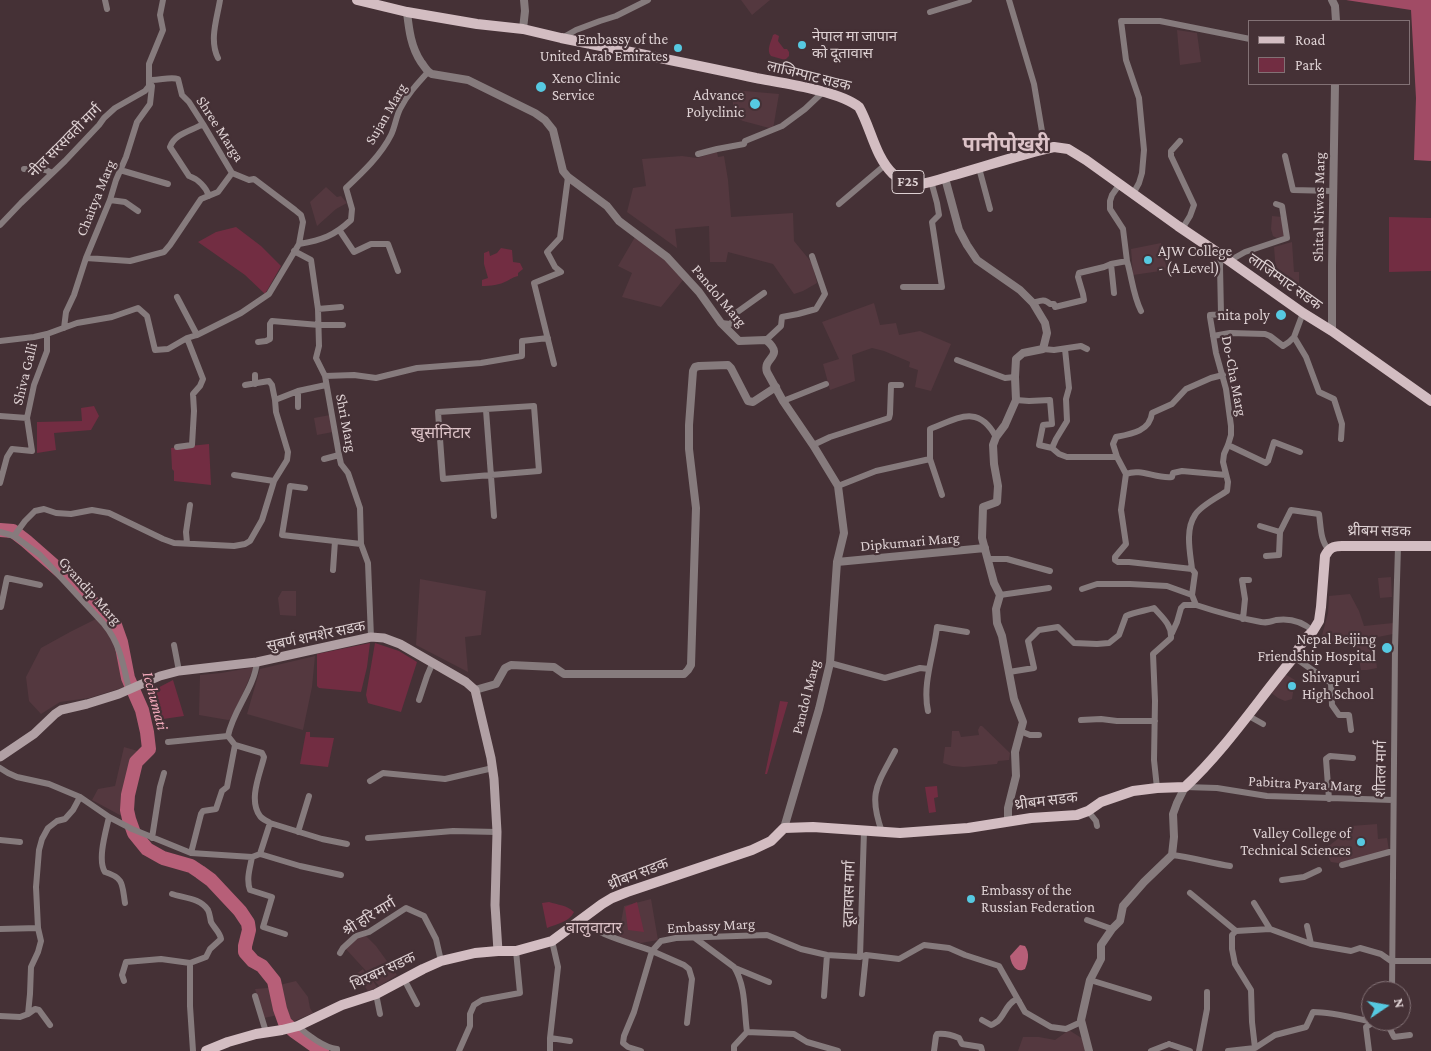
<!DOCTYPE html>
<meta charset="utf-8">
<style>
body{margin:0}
#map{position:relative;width:1431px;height:1051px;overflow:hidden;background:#453136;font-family:"Crimson Pro",serif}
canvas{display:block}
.legend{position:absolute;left:1248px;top:20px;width:162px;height:65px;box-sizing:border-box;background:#453136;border:1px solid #827175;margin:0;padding:6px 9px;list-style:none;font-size:15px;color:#ded1d3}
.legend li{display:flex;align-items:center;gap:10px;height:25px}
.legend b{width:25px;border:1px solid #827175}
.north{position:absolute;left:1361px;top:981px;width:50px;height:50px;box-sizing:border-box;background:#453136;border:1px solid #827175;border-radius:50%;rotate:78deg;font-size:14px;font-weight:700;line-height:20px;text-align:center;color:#ded1d3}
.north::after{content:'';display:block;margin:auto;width:18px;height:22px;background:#56c9e1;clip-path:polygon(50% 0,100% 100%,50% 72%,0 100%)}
</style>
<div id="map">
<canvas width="1431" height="1051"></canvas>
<ul class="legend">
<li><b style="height:6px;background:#d3bdc2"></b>Road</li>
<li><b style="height:14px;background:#722d42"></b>Park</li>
</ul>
<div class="north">N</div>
</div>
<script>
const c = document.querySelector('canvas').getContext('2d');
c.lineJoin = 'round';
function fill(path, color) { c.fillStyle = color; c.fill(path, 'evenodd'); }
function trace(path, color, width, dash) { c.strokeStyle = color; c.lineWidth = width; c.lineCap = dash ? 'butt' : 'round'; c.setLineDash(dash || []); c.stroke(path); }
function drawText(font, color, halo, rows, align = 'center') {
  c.font = font + ' "Crimson Pro","Noto Sans Devanagari",serif'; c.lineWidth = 4.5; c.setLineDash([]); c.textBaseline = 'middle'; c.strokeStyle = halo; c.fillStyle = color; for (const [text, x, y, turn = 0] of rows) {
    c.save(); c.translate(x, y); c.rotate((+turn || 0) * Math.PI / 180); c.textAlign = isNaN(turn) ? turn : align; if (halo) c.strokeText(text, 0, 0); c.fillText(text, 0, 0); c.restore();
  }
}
fill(new Path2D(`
 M741,0H770L752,15Z
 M1177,30L1197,33L1201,62L1180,65Z
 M733,90L779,94L773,129L743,121L733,116Z
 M717,152L718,157L724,156L728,180L731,217L793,213L794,241L812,263L817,283L803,291L794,294L773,264L728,252L726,262H710L709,226L675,229L677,248L627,212L633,188L646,186L642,159L682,156L697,158Z
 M326,187L337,197L341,196L347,203L336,209L317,226L310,202Z
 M1272,216L1282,217L1284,236L1277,238L1273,236L1271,229Z
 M635,237L664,259L683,280L661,307L622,297L632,273L618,266Z
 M1292,242L1294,272H1299V284L1277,285L1274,247Z
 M1161,243L1167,270L1133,275L1131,249Z
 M874,303L880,325L896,323L899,335L920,331L951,344L931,391L915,387L918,370L909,367L910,362L884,351L872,348L852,355L855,381L830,390L823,364L839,359L822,322Z
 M330,415L333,432L317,435L314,418Z
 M1391,577L1392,597L1380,598L1378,578Z
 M420,579L486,591L481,635L465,637L468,672L416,645Z
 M282,591H296V616L280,615L278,598Z
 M1350,594L1359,611L1364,626L1393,623V634L1373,638L1377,668L1367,670H1361L1355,639L1337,642L1321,639L1328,613L1329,596Z
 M98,618L115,635L128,686L89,698L60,702L41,714L29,701L26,677L41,648L70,632Z
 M315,656L312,687L303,730L247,714L260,669Z
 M254,667L232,719L228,720L199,715L200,675L221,673Z
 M1283,673L1295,680L1292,699L1285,701L1278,698L1270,692Z
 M980,726H982L1010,753L1009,760L998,761L997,764L964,767L952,766L943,763L945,747H951L952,731H959L961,737L979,735L978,730Z
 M124,747L141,752L138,767L132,773L130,797L127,805L129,820L92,800L98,789L115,786Z
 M1377,824L1378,839L1387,838L1389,851L1338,863L1331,862L1323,848L1330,845L1339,838L1350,839L1351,826Z
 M651,899L658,940L641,943L618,938L624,906Z
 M362,934L365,935L376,946L397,975L379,986L367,972L377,987L368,991L356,974L363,969L365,973L367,972L345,948Z
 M296,981L308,997L310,1008L313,1013L292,1022L288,1013L264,1018L255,989L267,988Z
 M1069,1030L1086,1041L1088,1051H1018L1023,1037H1039L1055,1040Z`), '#54383f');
fill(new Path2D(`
 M775,34L779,36L778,41L784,49H787L789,52V56L785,60L771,56C766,50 771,42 773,35Z
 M1389,217L1431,218V271L1389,272Z
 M236,227L261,246L281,266L265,294L245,275L198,242L216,232Z
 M501,248L512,250L513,262L520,263L523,269L518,273V276C513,277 511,279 507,281C500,285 490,286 482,286V280L488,278L484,264V253L489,251L490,256L497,253Z
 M94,406L99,416L91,430L54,433L56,450L37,453V422L82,421L81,408Z
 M209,444L211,485L174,481V471L172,469L171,448Z
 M370,643L367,667L361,692L319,688L317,686V654Z
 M375,643L399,651L417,662L401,712L371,704L368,703L366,695Z
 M173,680L184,716L156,720L146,694Z
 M780,701L788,702L767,774H765Z
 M306,732H310V737L334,738L328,767L300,764Z
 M937,786L938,797L934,798L936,812L929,813L925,787Z
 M549,902C558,905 567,905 574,912C569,922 557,924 547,928L542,903Z
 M637,902L644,932L628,930L625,907Z`), '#722d42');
fill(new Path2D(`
 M1346,0H1431V161L1414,160L1416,98L1411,10Z`), '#a14b65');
fill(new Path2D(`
 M1020,945L1025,946C1030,953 1028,962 1025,969C1016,974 1011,964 1010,956Z`), '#b75f78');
trace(new Path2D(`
 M0,530L13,531L26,541L67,577L115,625L121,642L128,678L142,710L147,732L149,749L136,762L128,795L127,810L129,819L134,833L147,849L163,858L191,866L200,872L211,880L240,911L248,923L249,930L245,946V952L253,961L262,966L274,981L280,1009L285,1023L294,1031L322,1051`), '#b75f78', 14);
trace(new Path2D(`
 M105,0L107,9
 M1009,0L1034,84L1045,149
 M930,12L969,0
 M562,38L576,30L600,21L616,16L648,0
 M218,58C209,40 217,19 220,0
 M203,124C192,131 175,133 170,147L189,176C198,179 206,187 209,196
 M1180,141L1171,151V156L1194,205L1190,216L1182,229
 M698,154L717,149L744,144L745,141L782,126L805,109L823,92
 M1285,156L1293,190L1333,191
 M979,168L990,209
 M24,169L46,170L52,173
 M120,170L168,184
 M1133,194L1139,183L1142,173L1144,150L1139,98L1126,60L1121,21H1160L1250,39
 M110,200L125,202L138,211
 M839,204L885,165
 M0,225L21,203L65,161L99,125L104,118L115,108L145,91L149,86V64L163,30L160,15L163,0
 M340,231L354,252L371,244H388L398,271
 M299,244C322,240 334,236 351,220L352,209L346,188C363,172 381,155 391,135C395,127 396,117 400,109C407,95 417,84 428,72
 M294,251L311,260L318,309L319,346L316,358L325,376L339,455L341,464L348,473L360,508L361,544L368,563L371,637
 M1221,255L1220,266L1221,314L1210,315V317L1216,353L1226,389L1231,426V435L1228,445L1224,454L1223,462L1228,482L1227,491C1218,497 1200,506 1195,515C1185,530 1190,552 1192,569L1195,573L1192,595L1196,605C1217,612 1239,618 1261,622C1267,623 1270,622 1276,620C1290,618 1303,622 1313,631
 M86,258L130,261L164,252L170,245L201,199L218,192L232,173
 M1127,261C1132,278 1133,295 1141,311
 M1229,261L1245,252L1287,238L1282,206L1276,204
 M1111,264L1114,293
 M903,287H942L932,222L939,215L937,203L931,181
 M177,297L197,335
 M1033,303C1040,301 1044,298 1050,304H1054L1055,307L1084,300L1083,294L1078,277L1079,273L1104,267L1111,264L1127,261L1123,229L1110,209V201L1112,195L1119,185
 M318,309L341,307
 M1303,313L1294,337L1306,357L1319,392L1334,399L1342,424L1341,439
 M721,323L730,324L735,319L736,313L764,293
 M64,328L66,312L74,295L86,258L110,200L116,180L126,157L137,122L150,104L152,86L150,83
 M1213,336L1230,333L1265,334L1270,336L1283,346L1289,342L1294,337
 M766,340L781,326L782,317L798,314L816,309L825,294L812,256
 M0,341L34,337L47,334L77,323L112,317L138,308L147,316L155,350L168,349L187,338L197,335L241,313L269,294L299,244L303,222L301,215L295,210L254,179L249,180L232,173L203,124L189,102L182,95L178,79C170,76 159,81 149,80
 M258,342L266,341L270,339V324L272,321L319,325H343
 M1043,349L1054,350L1081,346L1087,349
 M957,360L1005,378L1015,377
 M554,364L534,283L561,272L555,267L547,252L560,238L568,177
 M255,375V384
 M325,376L354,375L376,378L417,368L481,363L522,356V341L548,338
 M245,385L269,381L272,385L275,400
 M298,391V407
 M1016,400L1029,401L1050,400L1052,424L1043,425L1039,445L1052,448L1059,454L1067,457H1117L1126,474L1121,510L1126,544L1115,557V560L1118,562H1129L1192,569
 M783,401L826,384
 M534,406L539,471L443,479L438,412Z
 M486,410L494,516
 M0,416L27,418
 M813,445L830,437L889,418L890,414L891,385H901
 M1228,445L1266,463L1268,461L1274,442L1300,452
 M177,447L192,445L194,411L193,394L200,386L203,379L187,338
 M1052,448L1056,439L1067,421L1066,399L1069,388L1065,349
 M1117,457L1113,444L1116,437C1132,434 1150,431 1152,413L1172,404L1186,389L1211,378L1223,375
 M324,459L339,455
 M930,459V429C957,419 978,403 996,437
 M1126,474C1141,468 1156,479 1172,477L1173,473L1182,471L1226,475
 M234,475L274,481
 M0,483L7,457L12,449L32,451L27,418L34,385L47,351V334
 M838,486L876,471L930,459L942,495
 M305,488L290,486L282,535L361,544
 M1260,526L1280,532L1291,510L1319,514C1321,526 1320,541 1329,550
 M0,532L14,536L40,555L104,624C120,643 124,667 129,690
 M14,536L25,521L35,511L44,509L56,513L71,514L92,510L109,513L163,539L174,543L234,546L245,544L250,541L262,520L274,481L287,460L288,452L276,412L275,400L298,391L326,385
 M187,543L186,532L190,505
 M1266,556L1279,555L1280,532
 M988,559H1007L1050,571
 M333,570L335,541
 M1082,589L1097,584H1130L1167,586L1192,595
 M1000,595L1049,588
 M1,607L7,578L40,585
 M1243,619L1245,599L1242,580H1249
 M1172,633L1177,622L1181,608L1184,605H1196
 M174,645L179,671
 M1294,657L1331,683L1332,705L1339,715H1349L1351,730
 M257,662C254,689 233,710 228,736L235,745L262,753L264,757C260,774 248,800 260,816C262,819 267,821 270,823L260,854
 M830,663L885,678L920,668L929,669
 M1009,672L1034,668L1028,641L1039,630L1058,627L1074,643L1097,644L1109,643L1119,635L1126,616C1135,612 1144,611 1154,608C1162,617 1172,625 1171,638L1153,654L1155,701L1154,760L1157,788
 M419,700L427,676L433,662
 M928,711C922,684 934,654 937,627L967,632
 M1247,715L1263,724
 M1081,720L1101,719L1117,721H1155
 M1020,731L1030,735H1039
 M168,742L228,736
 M0,768L8,773L17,777L49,784L80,797L109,817L132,829L191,853L252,857L260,854L300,866L341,875
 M370,781L383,773L445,779L493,768
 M1185,787L1217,788L1267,796L1393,800
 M1329,799L1326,759L1330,756L1353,758
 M1088,811L1096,821L1097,826
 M109,817C106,831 97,860 105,872C124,878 122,884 125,903
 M270,823L322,839L347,844
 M298,832L309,796
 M882,832C868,793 877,785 895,751
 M152,838L160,787L164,773
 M368,838L453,831L497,832
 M0,840L20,842
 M191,853L201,814L203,811L216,809L222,791L227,787L235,745
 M1172,855C1190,857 1211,863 1230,866
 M252,857C250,868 246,879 250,890L272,897L263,927L285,934
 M1342,865L1393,851
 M1282,880L1304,877L1319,870
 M1190,893L1236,931
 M172,894C184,898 200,898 208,910C210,914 210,918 211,922C214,928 220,932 221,939L210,949L206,957L190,963
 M1254,903L1270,929
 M581,919C593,934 634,944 652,951L661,941L676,938L767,935L801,949L827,955L860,957L866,955L899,959L924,945L949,948L965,955L999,966L1025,1012L1051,1027L1066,1029L1079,1023L1081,1020
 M1087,920L1112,929
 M1307,926L1311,944
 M0,929L38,928
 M695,938L734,967C746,986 744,1011 747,1032L794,1034L807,1042L838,1051
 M340,953L343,948L356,936L369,932L406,908L424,916L436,939L441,961
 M860,957L864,831
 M735,968L769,982
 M404,979L417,1004
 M1090,980L1149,998
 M124,981L122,975L126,962L161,959L190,963V1006L193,1051
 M1392,991L1395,647L1398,547
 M376,994L380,1014
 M862,994L866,955
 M255,996L266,1032
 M824,996L827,955
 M28,1014L35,1009L39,1010L50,1025
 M0,1016L20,1017L28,1014L30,994L31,967L38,952L41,941L38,928L36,887L39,850L42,839L48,828L57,821L65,819L73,810L80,797
 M982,1020L991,1025C992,1025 998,1021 998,1021C1005,1014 1007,1003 1017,999L1019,1001
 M298,1026C307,1035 325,1048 337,1049V1051
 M550,1038L570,1041
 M1169,1044L1190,1051
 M1255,1048L1252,1022L1251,990L1235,964L1232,949V935L1236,931L1270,929L1311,944L1351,951L1360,948L1381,954L1391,961H1431
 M459,1051L470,1026V1014L474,1005L482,1000L520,993L516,951
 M550,1051V1038L558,967L552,941
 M641,1051L628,1047L623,1043L624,1036L634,1012L652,951L684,965L689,969L692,979L687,1023
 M734,1051V1046L747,1032
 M934,1051L936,1036L937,1034C945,1033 952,1035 959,1038L962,1044L981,1047L982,1051
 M1151,1051L1169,1044
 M1199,1051L1207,1009V992
 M1228,1051L1255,1048L1275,1035L1306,1027L1313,1012C1338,1012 1362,1021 1388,1025L1394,1037L1410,1035
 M1369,1051L1366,1027L1374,1022`), '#867b7d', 6);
trace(new Path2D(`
 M1332,0L1335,6L1336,21
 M407,12C409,30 411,47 421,62C425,67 427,72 432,74L468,80L535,113L545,120L553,130L563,171L568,177L607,206L619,221L667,257L699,292L721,323L739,341L766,340C786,357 762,357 767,372L783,401L813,445L838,486L844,533L837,562L830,663L819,709L784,828
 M523,29L525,11L524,0
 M945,178L959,230L967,245L977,260L1020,290L1033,303L1045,323L1047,333L1043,349L1023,353L1016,359L1015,377L1016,400L1005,425L996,437L993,445L994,464L998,486L997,502L983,507L982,538L994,583L1000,595L996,609L997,623L1002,636L1014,699L1023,722L1015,752L1016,776L1008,808V821
 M1332,331V266L1335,84
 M837,562L985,548
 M475,690L496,684L505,668L511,665L554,667L564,674H684L688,670L691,665L696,508L689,449V425L693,371L695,367L699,366L728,365L731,368L748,401L753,402L776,387
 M1089,1051L1081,1020L1090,980L1101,959V945L1112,929L1120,921L1123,906L1144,882L1172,855L1174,837L1173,814L1177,803L1185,787`), '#867b7d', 8);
trace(new Path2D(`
 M0,757L34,734L55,714L61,710L87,704L119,694L160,676L179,671L257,662L371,637L384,638L400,644L466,682L475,690L491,758L494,779L497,832L495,905L498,951`), '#b1a0a4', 9);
trace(new Path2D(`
 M357,0L407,12L477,24L523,29L561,38C626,51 691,64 756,78C782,83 840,91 859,107C871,128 875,157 893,174C901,181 911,185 921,184C934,182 946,177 958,174C990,165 1022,154 1054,147L1068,149L1086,160L1178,226L1221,255L1303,313L1332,331L1431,401
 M206,1051L228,1042L256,1034L282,1030L298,1026L342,1005L376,994L423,969L441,961L475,953L498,951H516L552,941L602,904L612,898L627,892L752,850L771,841L784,828L813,827L900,833L968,828L1031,818L1077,815L1088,811L1101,802L1133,791L1157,788L1185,787C1226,749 1258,700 1294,657L1303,641L1313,631L1319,621L1321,607L1325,556C1329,548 1333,546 1342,546H1431`), '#d3bdc2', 10);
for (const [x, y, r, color] of [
 [802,45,5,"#56c9e1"],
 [678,48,5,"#56c9e1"],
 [541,87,6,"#56c9e1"],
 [755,104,6,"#56c9e1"],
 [1148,260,5,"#56c9e1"],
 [1281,315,6,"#56c9e1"],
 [1387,648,6,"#56c9e1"],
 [1292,686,5,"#56c9e1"],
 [1361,842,5,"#56c9e1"],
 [971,899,5,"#56c9e1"]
]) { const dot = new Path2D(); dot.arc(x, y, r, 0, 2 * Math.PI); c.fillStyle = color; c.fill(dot); trace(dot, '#453136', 2); }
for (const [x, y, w] of [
 [908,182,32]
]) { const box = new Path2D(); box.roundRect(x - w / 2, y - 11.5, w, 23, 4); c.fillStyle = '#453136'; c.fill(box); trace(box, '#ded1d3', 1); }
drawText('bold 14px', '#ded1d3', null, [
 ["F25",908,182]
]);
drawText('15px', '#ded1d3', '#453136', [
 ["नेपाल मा जापान",812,36],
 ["को दूतावास",812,53],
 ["Embassy of the",668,39,"right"],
 ["United Arab Emirates",668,56,"right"],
 ["Xeno Clinic",552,78],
 ["Service",552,95],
 ["Advance",744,95,"right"],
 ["Polyclinic",744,112,"right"],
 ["AJW College",1158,251],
 ["- (A Level)",1158,268],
 ["nita poly",1270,315,"right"],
 ["Nepal Beijing",1376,639,"right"],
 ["Friendship Hospital",1376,656,"right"],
 ["Shivapuri",1302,677],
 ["High School",1302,694],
 ["Valley College of",1351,833,"right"],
 ["Technical Sciences",1351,850,"right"],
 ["Embassy of the",981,890],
 ["Russian Federation",981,907]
], 'left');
drawText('15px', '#ded1d3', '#453136', [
 ["लाजिम्पाट सडक",809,76,14],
 ["Sujan Marg",386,114,-60],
 ["Shree Marga",220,129,57],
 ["नील सरसवती मार्ग",65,141,-45],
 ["Chaitya Marg",96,198,-68],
 ["Shital Niwas Marg",1319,207,-89],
 ["लाजिम्पाट सडक",1285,282,35],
 ["Pandol Marg",719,296,50],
 ["Shiva Galli",25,374,-76],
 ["Do-Cha Marg",1234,376,79],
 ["Shri Marg",346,423,79],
 ["थ्रीबम सडक",1379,531,1],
 ["Dipkumari Marg",910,542,-5],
 ["Gyandip Marg",90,591,48],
 ["सुबर्ण शमशेर सडक",316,636,-12],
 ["Pandol Marg",806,697,-76],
 ["शीतल मार्ग",1381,769,-89],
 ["Pabitra Pyara Marg",1305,784,3],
 ["थ्रीबम सडक",1046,801,-7],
 ["थ्रीबम सडक",638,874,-21],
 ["दूतावास मार्ग",849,894,-88],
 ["श्री हरि मार्ग",369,917,-31],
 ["Embassy Marg",711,926,-3],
 ["थिरबम सडक",383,971,-25]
]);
drawText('16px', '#dcc2c7', '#453136', [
 ["खुर्सानिटार",441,433],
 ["बालुवाटार",594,928]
]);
drawText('italic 16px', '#f1a9ba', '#453136', [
 ["Icchumati",155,701,75]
]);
drawText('bold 20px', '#dcc2c7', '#453136', [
 ["पानीपोखरी",1006,145]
]);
</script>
